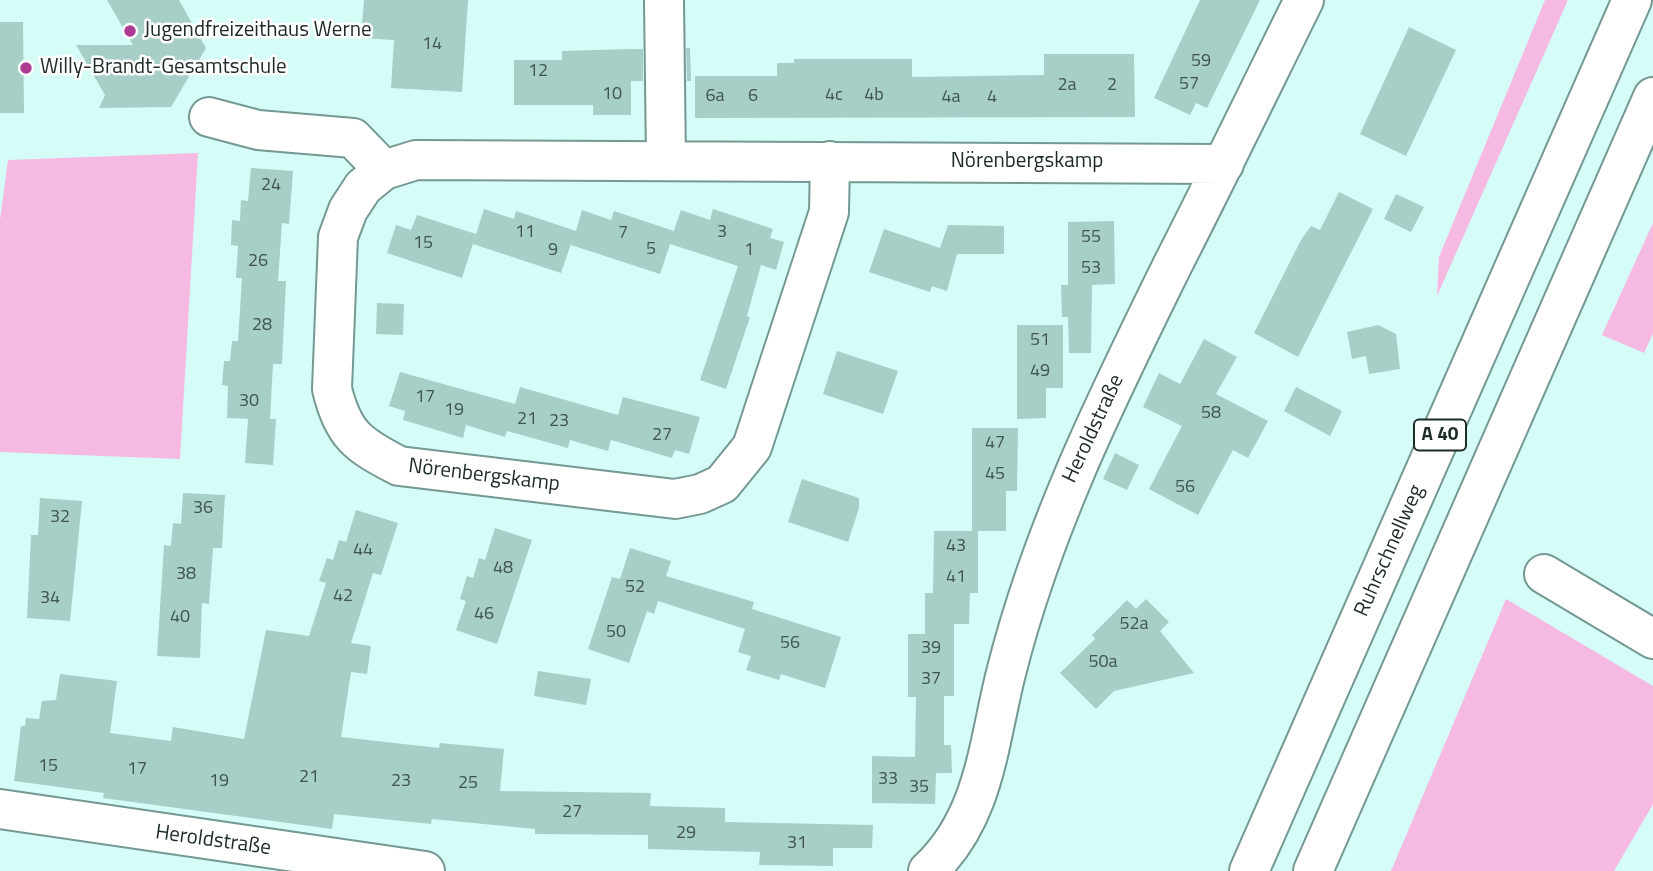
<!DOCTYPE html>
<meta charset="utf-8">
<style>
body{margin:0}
canvas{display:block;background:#d5fcf6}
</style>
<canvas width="1653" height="871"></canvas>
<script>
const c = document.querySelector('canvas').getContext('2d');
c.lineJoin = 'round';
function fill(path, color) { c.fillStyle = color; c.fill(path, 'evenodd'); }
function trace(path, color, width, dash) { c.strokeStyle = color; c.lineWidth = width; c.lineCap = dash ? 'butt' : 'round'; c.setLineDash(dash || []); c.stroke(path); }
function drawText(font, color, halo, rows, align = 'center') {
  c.font = font + ' "Titillium Web",sans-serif'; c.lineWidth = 5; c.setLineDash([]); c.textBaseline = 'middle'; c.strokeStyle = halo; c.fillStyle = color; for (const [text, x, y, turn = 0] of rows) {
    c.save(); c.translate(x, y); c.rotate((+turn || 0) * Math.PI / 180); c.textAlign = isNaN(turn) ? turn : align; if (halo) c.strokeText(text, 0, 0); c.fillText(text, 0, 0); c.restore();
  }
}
fill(new Path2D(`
 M1545,0H1568L1437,296L1439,257Z
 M198,153L180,459L0,452V220L8,160Z
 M1653,223V333L1644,353L1602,335Z
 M1506,599L1653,686V804L1614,871H1391Z`), '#f5b9e2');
fill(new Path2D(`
 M107,0H179L206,48L171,107L99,108L105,95L76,45H133Z
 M364,0H468L462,92L391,88L394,40L361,38Z
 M1200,0H1260L1207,108L1196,103L1190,115L1154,98Z
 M0,22H23L24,113H0Z
 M1409,27L1456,50L1406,156L1360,134Z
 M686,48H690L691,81H687Z
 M631,49H643V81H631V115H593V105H514V60H562V51Z
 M1044,54H1134L1135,117L695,118V76H777V63H794V59H912V77L1044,75Z
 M251,168L293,171L289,224L282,223L278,281H286L282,364H273L270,419H276L273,465L245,463L248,419H252L227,418L228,386L222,385L224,361H230L232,341H238L242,278H236L238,246L231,245L232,220L240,221L241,200L248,201Z
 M1339,192L1373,209L1298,357L1254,333L1301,240L1311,226L1320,230Z
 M1396,194L1424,207L1411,232L1384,219Z
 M484,209L514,219L516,211L576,231L582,210L611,220L614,211L674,231L672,236L681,210L710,220L713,209L773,229L770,238L784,242L776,270L761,265L747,316L750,317L726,389L700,380L738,266L670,244L660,274L571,245L573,238L561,273L473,244Z
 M417,215L476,234L462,278L387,253L396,225L411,230Z
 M1114,221L1115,284L1092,285L1091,353H1069L1068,317H1062L1061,285H1068V222Z
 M948,225L1004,226V254H957L947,291L932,286L930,292L869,272L884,229L940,248Z
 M377,303L404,304L403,335L376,334Z
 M1017,325H1063V388H1046V418L1017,419Z
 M1378,325L1396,334L1400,369L1369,374L1366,356L1352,359L1347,332Z
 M1204,339L1237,357L1216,394L1268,421L1248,458L1233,450L1198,515L1149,489L1182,426L1143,407L1159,373L1180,384Z
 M837,351L898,371L883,414L823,394Z
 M400,372L515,404L520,387L618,415L623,397L700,417L689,454L675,450L672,458L611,440L608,451L570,440L568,448L507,431L505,437L466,425L463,438L403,420L405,411L389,406Z
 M1296,387L1342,411L1330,436L1284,411Z
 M972,428H1018L1017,491H1006V531H972Z
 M1115,453L1139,465L1127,490L1103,479Z
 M802,479L859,498V508L848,542L788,522Z
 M183,493L225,495L222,548H213L209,604L202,603L200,658L157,656L164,545L171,546L173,523L181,524Z
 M40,498L82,501L70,621L27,618L31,535H38Z
 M356,510L398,523L381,575L373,573L351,643L371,646L367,674L351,672L341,737L439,748L440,743L504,749L500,791L651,793L650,806L725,808V822L873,825L872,848H833V866L759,865L760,852L648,849V835L535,834V829L432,819L431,824L334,814L332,829L103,798L104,793L14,781L21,726H25L26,718L39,719L42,701L56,700L60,674L117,681L110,733L171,741L173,727L244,739L266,630L309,636L326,583L319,581L327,558L333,560L339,540L346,542Z
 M495,528L532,540L497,644L456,630L466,601L460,599L467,576L473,578L479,558L485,560Z
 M934,531H978V593H970L969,624H954V696H944V745H951L952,773H936L935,804L872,803V756L915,757L916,697H908V634H925V593H933Z
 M630,548L671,561L666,576L754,602L752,609L841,637L825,688L781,674L779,680L746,670L751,656L738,652L745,629L658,601L654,614L647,611L629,663L588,649L612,577L620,579Z
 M1146,599L1169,622L1160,631L1194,673L1114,691L1096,709L1060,673L1095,639L1092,635L1127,600L1136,609Z
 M538,671L591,679L586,705L534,696Z`), '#a8cec8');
const minor = new Path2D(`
 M664,0L666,161
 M209,117L258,130L353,138L384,170
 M830,161L829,212L752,447L722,484L700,494L675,499L399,466C358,445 343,435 332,389L338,237L348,210L363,187L384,170L416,160L1224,164
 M1544,574L1653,639
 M0,809L425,871
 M928,871C985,818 988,744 1006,673C1042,529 1107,398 1172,266C1217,178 1260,89 1304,0`);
const highway = new Path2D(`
 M1249,871L1632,0
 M1313,871L1653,97`);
trace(minor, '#749892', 42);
trace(highway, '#749892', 42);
trace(minor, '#fff', 38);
trace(highway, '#fff', 38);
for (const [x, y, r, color] of [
 [130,31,7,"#ae3992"],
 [26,68,7,"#ae3992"]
]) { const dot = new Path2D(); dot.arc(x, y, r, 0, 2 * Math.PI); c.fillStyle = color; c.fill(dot); trace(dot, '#fff', 2.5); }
drawText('18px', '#405451', null, [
 ["14",432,45],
 ["59",1201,62],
 ["12",538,72],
 ["57",1189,85],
 ["2a",1067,86],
 ["2",1112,86],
 ["10",612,95],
 ["4c",834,96],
 ["4b",874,96],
 ["6a",715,97],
 ["6",753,97],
 ["4a",951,98],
 ["4",992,98],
 ["24",271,186],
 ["11",525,233],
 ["3",722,233],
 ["7",623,234],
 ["55",1091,238],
 ["15",423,244],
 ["5",651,250],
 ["9",553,251],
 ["1",749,251],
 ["26",258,262],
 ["53",1091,269],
 ["28",262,326],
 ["51",1040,341],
 ["49",1040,372],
 ["17",425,398],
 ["30",249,402],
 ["19",454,411],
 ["58",1211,414],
 ["21",527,420],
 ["23",559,422],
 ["27",662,436],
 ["47",995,444],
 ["45",995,475],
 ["56",1185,488],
 ["36",203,509],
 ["32",60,518],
 ["43",956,547],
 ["44",363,551],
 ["48",503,569],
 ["38",186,575],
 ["41",956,578],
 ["52",635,588],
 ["42",343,597],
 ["34",50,599],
 ["46",484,615],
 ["40",180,618],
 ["52a",1134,625],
 ["50",616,633],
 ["56",790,644],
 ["39",931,649],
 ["50a",1103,663],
 ["37",931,680],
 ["15",48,767],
 ["17",137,770],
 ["21",309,778],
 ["33",888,780],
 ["19",219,782],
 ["23",401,782],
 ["25",468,784],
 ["35",919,788],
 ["27",572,813],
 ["29",686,834],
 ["31",797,844]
]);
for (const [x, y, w] of [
 [1440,435,52]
]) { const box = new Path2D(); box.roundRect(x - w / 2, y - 15.5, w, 31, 5); c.fillStyle = '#fff'; c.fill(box); trace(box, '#1d2b29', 2); }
drawText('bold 19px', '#1d2b29', null, [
 ["A 40",1440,435]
]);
drawText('21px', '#1d2b29', '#fff', [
 ["Jugendfreizeithaus Werne",144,31],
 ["Willy-Brandt-Gesamtschule",40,68]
], 'left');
drawText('21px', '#1d2b29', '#fff', [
 ["Nörenbergskamp",1027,162],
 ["Heroldstraße",1094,429,-65],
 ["Nörenbergskamp",484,476,7],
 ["Ruhrschnellweg",1390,551,-66],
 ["Heroldstraße",213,841,8]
]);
</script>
